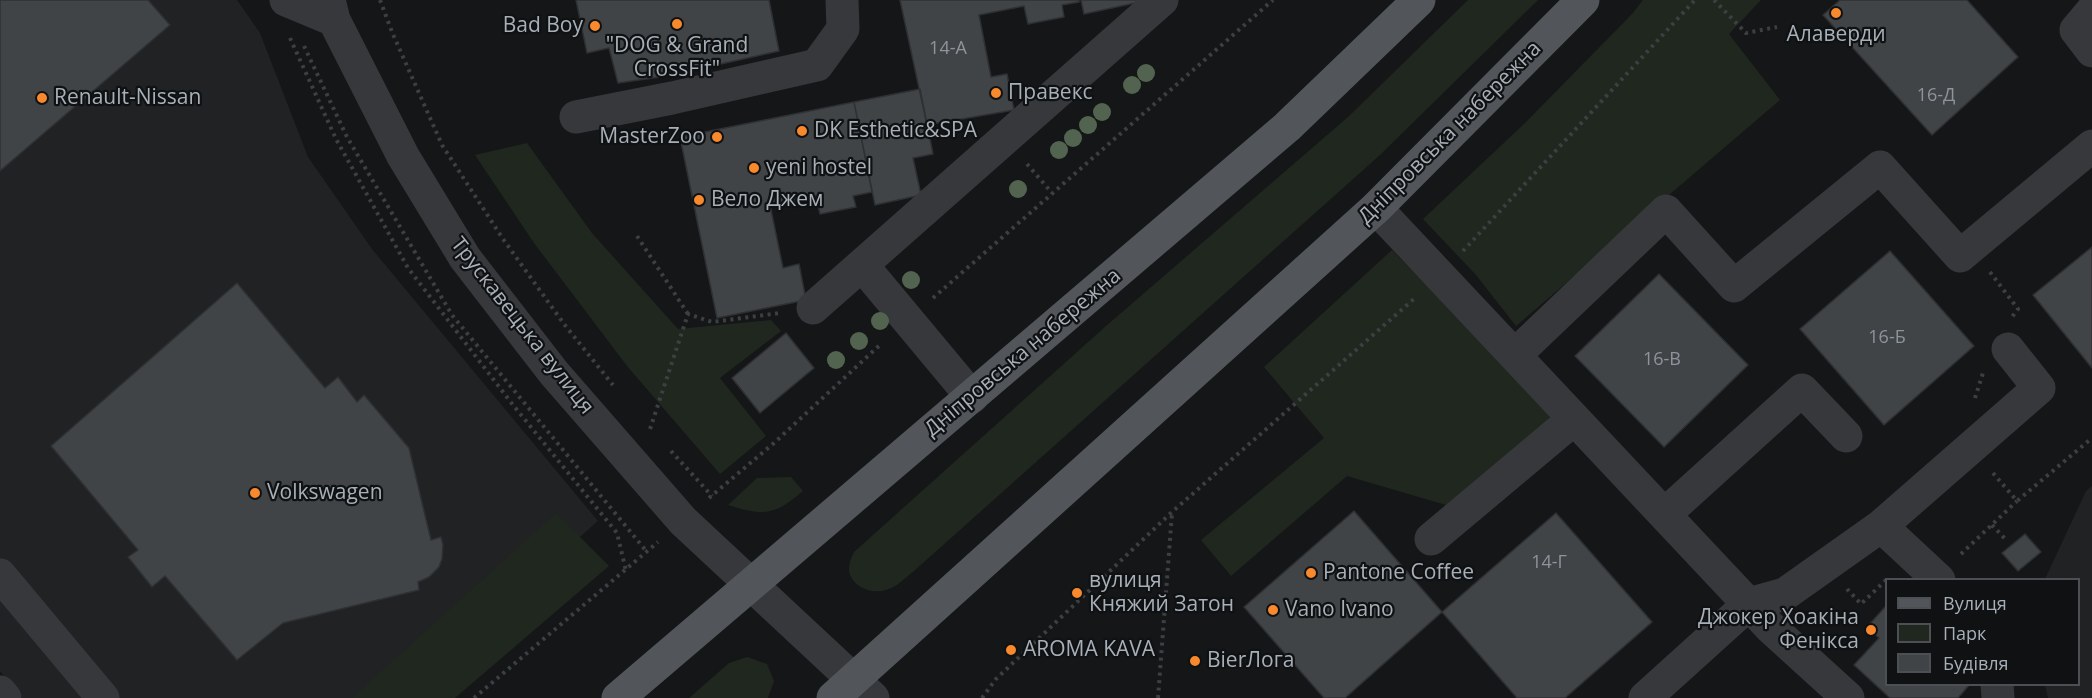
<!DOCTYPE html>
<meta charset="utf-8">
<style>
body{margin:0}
#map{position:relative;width:2092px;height:698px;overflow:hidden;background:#151617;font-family:"Open Sans",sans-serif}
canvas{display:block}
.legend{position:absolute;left:1885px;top:578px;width:195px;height:108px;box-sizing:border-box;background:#101112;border:2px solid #4c5054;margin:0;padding:8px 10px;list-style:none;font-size:18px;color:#a7afb8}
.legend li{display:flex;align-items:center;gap:12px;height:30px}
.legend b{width:30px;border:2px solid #4c5054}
</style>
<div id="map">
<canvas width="2092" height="698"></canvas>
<ul class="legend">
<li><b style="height:8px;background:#52565b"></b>Вулиця</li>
<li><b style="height:16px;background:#20271f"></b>Парк</li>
<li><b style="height:16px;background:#414447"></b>Будівля</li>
</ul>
</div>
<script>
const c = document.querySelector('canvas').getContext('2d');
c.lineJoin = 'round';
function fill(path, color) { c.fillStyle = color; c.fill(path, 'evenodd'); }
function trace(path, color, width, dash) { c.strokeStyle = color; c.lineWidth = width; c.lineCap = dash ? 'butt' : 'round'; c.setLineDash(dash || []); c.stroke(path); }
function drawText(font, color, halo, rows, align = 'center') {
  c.font = font + ' "Open Sans",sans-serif'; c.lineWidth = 4.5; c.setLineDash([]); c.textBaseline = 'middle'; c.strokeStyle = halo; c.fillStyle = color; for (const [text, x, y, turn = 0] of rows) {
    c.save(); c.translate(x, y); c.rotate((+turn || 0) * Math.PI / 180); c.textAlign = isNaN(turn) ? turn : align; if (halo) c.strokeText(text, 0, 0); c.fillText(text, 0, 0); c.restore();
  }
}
fill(new Path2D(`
 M0,0H237L260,33L308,157L372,249L598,521L397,698H22L0,671Z
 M2092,486V698H2048L2045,685L2078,684V580L2045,579L2086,491Z`), '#212224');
fill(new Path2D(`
 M1468,0H1538L1380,155L914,571C906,577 896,588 886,590C873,594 856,589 850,575C847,567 851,558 854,552L1106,326L1348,117Z
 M1643,0H1761L1729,34L1780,100L1516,326L1476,275L1423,219L1525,123L1632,14Z
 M527,143L592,233L678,329L771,320L781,331L720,378L766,436L720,474L627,366L534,243L475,155Z
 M1392,250L1559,419L1453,507L1347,476L1231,576L1201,540L1324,438L1264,367Z
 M791,477L803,491C774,516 764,516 728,505L757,478Z
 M556,513L609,566L455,698H352Z
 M747,657L767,664L774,681L768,698H689L729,663Z`), '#20271f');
const building = new Path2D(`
 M0,0H148L170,25L0,171Z
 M576,0H769L779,51L667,76L618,83L609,48L587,53Z
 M900,0H1079V2L1062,5L1064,17L1028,24L1024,6L979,15L991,77L1007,74L1014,110L927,125Z
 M1081,0H1149L1084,14Z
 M1840,0H1967L2018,57L1932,135L1823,15Z
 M920,89L933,154L913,158L921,195L875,205L854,102Z
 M854,102L872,192L853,196L856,207L820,214L816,196L770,205L783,268L799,264L806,300L717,318L680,137Z
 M2092,247V368L2033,295Z
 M1890,251L1974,346L1884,425L1800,329Z
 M1659,274L1748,365L1664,447L1575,356Z
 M237,283L325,388L338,377L357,402L364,395L409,448L431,540L441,537L443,545L442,559L439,567L429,577L418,582L419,590L283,623L237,660L165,576L152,587L128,557L138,550L51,446Z
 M786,333L814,368L760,413L732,378Z
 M1354,511L1442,612L1345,698H1324L1244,607Z
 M1556,513L1652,622L1565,698H1517L1442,612Z
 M2025,534L2041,552L2018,571L2002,553Z
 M1886,606V684H1970L1958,698H1890L1854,665L1879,638L1867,627Z`);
fill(building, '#414447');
trace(building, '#2f3033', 1.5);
trace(new Path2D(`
 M380,0L392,32L442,145L503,239L564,324L613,385
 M1714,0L1746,33L1777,27
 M290,38L336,139L408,268L513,405L617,533L626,571
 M304,46L347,137L452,315L647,552
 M1027,164L1052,193
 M637,236L688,314
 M1463,251L1695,0
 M1990,272L2018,309L2012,317
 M933,298L1273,0
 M1975,398L1983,373
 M650,429L688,314L712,322L780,313
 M671,451L712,496
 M1993,473L2017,501L2092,438
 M709,498L774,443L882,343
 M1992,525L2007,541
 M1961,554L2017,501
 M1847,589L1861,604L1886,580
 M474,698L658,542
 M982,698L996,679L1172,512L1415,298
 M1158,698L1172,513`), '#3c4043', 4, [3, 4.5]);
trace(new Path2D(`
 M286,0L334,20
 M329,0L334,20L403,156L465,258L554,373L683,521L873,698
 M2092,11L2076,30L2092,51
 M576,117L672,98L817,65L843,29L842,0
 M1376,208L1770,627L1848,698
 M862,265L972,397
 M813,308L1162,0
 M1515,355L1666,211L1734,286L1880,167L1960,256L2092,146
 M1665,514L1802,390L1846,436
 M1881,526L1939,580
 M1431,539L1574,419
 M0,575L103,698
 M1997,684L1998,698
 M0,692L5,698
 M1645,698L1749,604L1785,594L1881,526L2039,388L2008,349`), '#36383c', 33);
trace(new Path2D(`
 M618,698L1287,127L1419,0
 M833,698L1376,208L1583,0`), '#52565b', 33);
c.fillStyle = '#52644f';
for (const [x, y] of [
 [1146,73],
 [1132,85],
 [1102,112],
 [1088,125],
 [1073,138],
 [1059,150],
 [1018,189],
 [911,280],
 [880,321],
 [859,341],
 [836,360]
]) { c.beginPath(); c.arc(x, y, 9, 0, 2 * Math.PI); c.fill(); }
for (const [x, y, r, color] of [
 [1836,13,6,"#f8892c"],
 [677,24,6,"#f8892c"],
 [595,26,6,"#f8892c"],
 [996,93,6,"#f8892c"],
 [42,98,6,"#f8892c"],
 [802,131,6,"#f8892c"],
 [717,137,6,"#f8892c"],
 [754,168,6,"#f8892c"],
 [699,200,6,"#f8892c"],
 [255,493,6,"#f8892c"],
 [1311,573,6,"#f8892c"],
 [1077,593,6,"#f8892c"],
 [1273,610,6,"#f8892c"],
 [1871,630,6,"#f8892c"],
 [1011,650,6,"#f8892c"],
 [1195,661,6,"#f8892c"]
]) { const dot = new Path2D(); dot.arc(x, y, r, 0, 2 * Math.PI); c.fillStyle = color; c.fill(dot); trace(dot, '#101112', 2); }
drawText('18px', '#8e949c', null, [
 ["14-А",948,49],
 ["16-Д",1936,96],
 ["16-Б",1887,338],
 ["16-В",1662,360],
 ["14-Г",1549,563]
]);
drawText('21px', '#a7afb8', '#101112', [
 ["Bad Boy",583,26,"right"],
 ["Алаверди",1836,35,"center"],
 ["\"DOG & Grand",677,46,"center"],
 ["CrossFit\"",677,70,"center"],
 ["Правекс",1008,93],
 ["Renault-Nissan",54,98],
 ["DK Esthetic&SPA",814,131],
 ["MasterZoo",705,137,"right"],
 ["yeni hostel",766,168],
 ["Вело Джем",711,200],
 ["Volkswagen",267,493],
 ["Pantone Coffee",1323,573],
 ["вулиця",1089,581],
 ["Княжий Затон",1089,605],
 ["Vano Ivano",1285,610],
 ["Джокер Хоакіна",1859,618,"right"],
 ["Фенікса",1859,642,"right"],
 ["AROMA KAVA",1023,650],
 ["BierЛога",1207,661]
], 'left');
drawText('21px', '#a7afb8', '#101112', [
 ["Дніпровська набережна",1450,133,-45],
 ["Трускавецька вулиця",522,326,52],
 ["Дніпровська набережна",1023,353,-40]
]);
</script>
